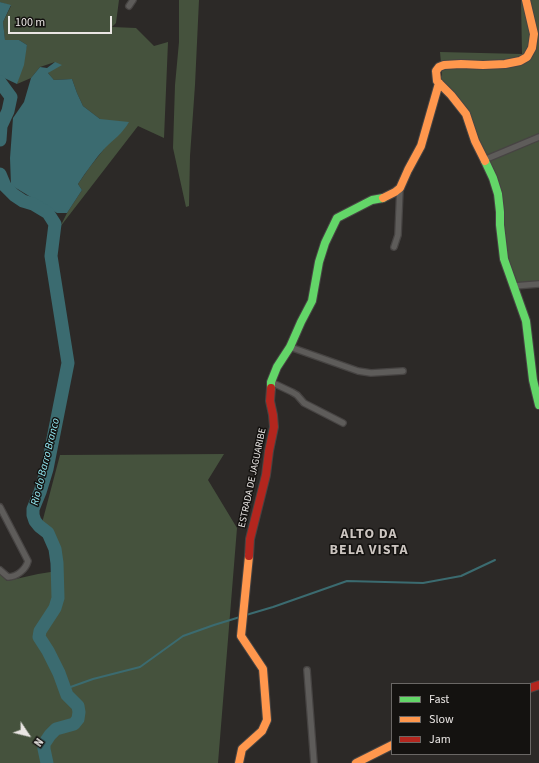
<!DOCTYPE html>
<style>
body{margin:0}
#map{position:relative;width:539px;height:763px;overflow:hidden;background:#2c2927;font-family:"Source Sans 3",sans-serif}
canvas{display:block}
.legend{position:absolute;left:391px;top:683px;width:140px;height:72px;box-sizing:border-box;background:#141210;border:1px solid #6a6765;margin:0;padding:5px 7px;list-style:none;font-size:12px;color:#eae6e4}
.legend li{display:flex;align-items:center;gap:8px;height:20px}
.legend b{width:20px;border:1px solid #6a6765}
.north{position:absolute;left:8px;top:715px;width:40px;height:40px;-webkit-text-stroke:3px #141210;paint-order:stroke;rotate:125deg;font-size:11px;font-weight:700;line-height:16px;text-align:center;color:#eae6e4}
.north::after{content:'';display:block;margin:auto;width:14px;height:18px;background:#eae6e4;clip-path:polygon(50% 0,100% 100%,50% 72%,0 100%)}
.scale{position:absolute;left:8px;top:16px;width:104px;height:18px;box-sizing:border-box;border:2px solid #eae6e4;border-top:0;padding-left:5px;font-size:12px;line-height:14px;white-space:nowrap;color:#eae6e4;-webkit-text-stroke:3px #141210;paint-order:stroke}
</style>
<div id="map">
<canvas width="539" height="763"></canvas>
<ul class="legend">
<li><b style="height:5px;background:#63d668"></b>Fast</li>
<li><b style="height:5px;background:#ff974d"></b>Slow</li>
<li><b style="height:5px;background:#b3261e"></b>Jam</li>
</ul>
<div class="north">N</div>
<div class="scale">100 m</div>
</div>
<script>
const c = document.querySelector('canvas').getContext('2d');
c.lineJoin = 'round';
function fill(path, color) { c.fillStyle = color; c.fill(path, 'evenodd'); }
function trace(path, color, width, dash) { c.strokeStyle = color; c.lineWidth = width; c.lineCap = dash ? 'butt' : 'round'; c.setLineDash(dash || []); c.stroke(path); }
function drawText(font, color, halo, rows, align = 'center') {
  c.font = font + ' "Source Sans 3",sans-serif'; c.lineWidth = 3; c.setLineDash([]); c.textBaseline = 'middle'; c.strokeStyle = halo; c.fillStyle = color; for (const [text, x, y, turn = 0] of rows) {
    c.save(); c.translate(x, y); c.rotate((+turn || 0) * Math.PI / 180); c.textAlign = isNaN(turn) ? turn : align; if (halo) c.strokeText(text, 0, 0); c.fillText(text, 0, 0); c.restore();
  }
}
fill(new Path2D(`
 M0,0H119L116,23L112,27L136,28L154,46L168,42L164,138L138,126L60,227L67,213L82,190L78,184L89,168L104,149L100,119L83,106L77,93L72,79L54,80L48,73L55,62L40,67L31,78L17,84L27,45L19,40L5,41L3,22L11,6L0,2Z
 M179,0H199L195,85L190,156L189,206L186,207L173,148L175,85L179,42Z
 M521,0H539V281L517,286L507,255L501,194L468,118L438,82L442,75L440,52L522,54Z
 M224,454L208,480L237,528L218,763H0V573L7,581L38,574L57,571L42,523L60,455Z`), '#45523d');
fill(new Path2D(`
 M0,2L11,5L3,22L5,40H19L27,45L24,65L17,84L0,76Z
 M55,62L62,65L48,73L54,80L72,79L77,93L83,106L100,119L129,122C122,134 114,139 105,148C95,159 86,172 78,184L82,190L67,213H57L11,185L10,158L13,118L24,102L31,78L40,67L47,68Z`), '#3b6b70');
trace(new Path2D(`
 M246,615L273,607L347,581L423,583L461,576L495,560
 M65,689L93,679L140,667L183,636L214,625L240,617`), '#3b6b70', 2);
trace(new Path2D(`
 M0,82L11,97L8,111L1,126L0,140
 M0,174L5,186L14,195L23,201L33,204L48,213L55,224L51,256L68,363L47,469L40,492L33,509V515L35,521L39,526L48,533L55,549L57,563L58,598L55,608L40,631L39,637L48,651L59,673L67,695L78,706L79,712L78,719L74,724L56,729L50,735L44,744V749L47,763`), '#3b6b70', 13);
const street = new Path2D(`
 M129,6L133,0
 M484,160L539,137
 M394,247L398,235L400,188
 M514,286L539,284
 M290,347L358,371L371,373L403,371
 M271,382L292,392L297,395L304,403L343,423
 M0,507L28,561C26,569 17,577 8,577L0,570
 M307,670L314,763`);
const fast = new Path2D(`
 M485,161L493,178L498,194L500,212V225L504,259L526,321L533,380L539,405
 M271,388V382L277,367L290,347L301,322L312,301L319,262L325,243L337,218L372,200L383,198`);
const slow = new Path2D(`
 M485,161L475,141L466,114L451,95L437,81L436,71L439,67L444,65L461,64L483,65L505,64L520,61L527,57L532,48L534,34L526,0
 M383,198L395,192L400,188L408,170L421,146L439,83
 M239,763L242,749L262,731L267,720L263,669L241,636L249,556
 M356,763L392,745`);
const jam = new Path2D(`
 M249,556L250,539L266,475L269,451L274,427L273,415L270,401L271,388
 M530,688L539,685`);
trace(street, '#474443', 8);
trace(fast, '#474443', 10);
trace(slow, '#474443', 10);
trace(jam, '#474443', 10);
trace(street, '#5e5c5a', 5.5);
trace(fast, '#63d668', 8);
trace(slow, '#ff974d', 8);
trace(jam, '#b3261e', 8);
drawText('10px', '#eae6e4', '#141210', [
 ["ESTRADA DE JAGUARIBE",253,478,-78]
]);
drawText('italic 11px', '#96effa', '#141210', [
 ["Rio do Barro Branco",46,462,-76]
]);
c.letterSpacing = '1px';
drawText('bold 14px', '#ccc5c0', '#141210', [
 ["ALTO DA",369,535],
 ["BELA VISTA",369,551]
]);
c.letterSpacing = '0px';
</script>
